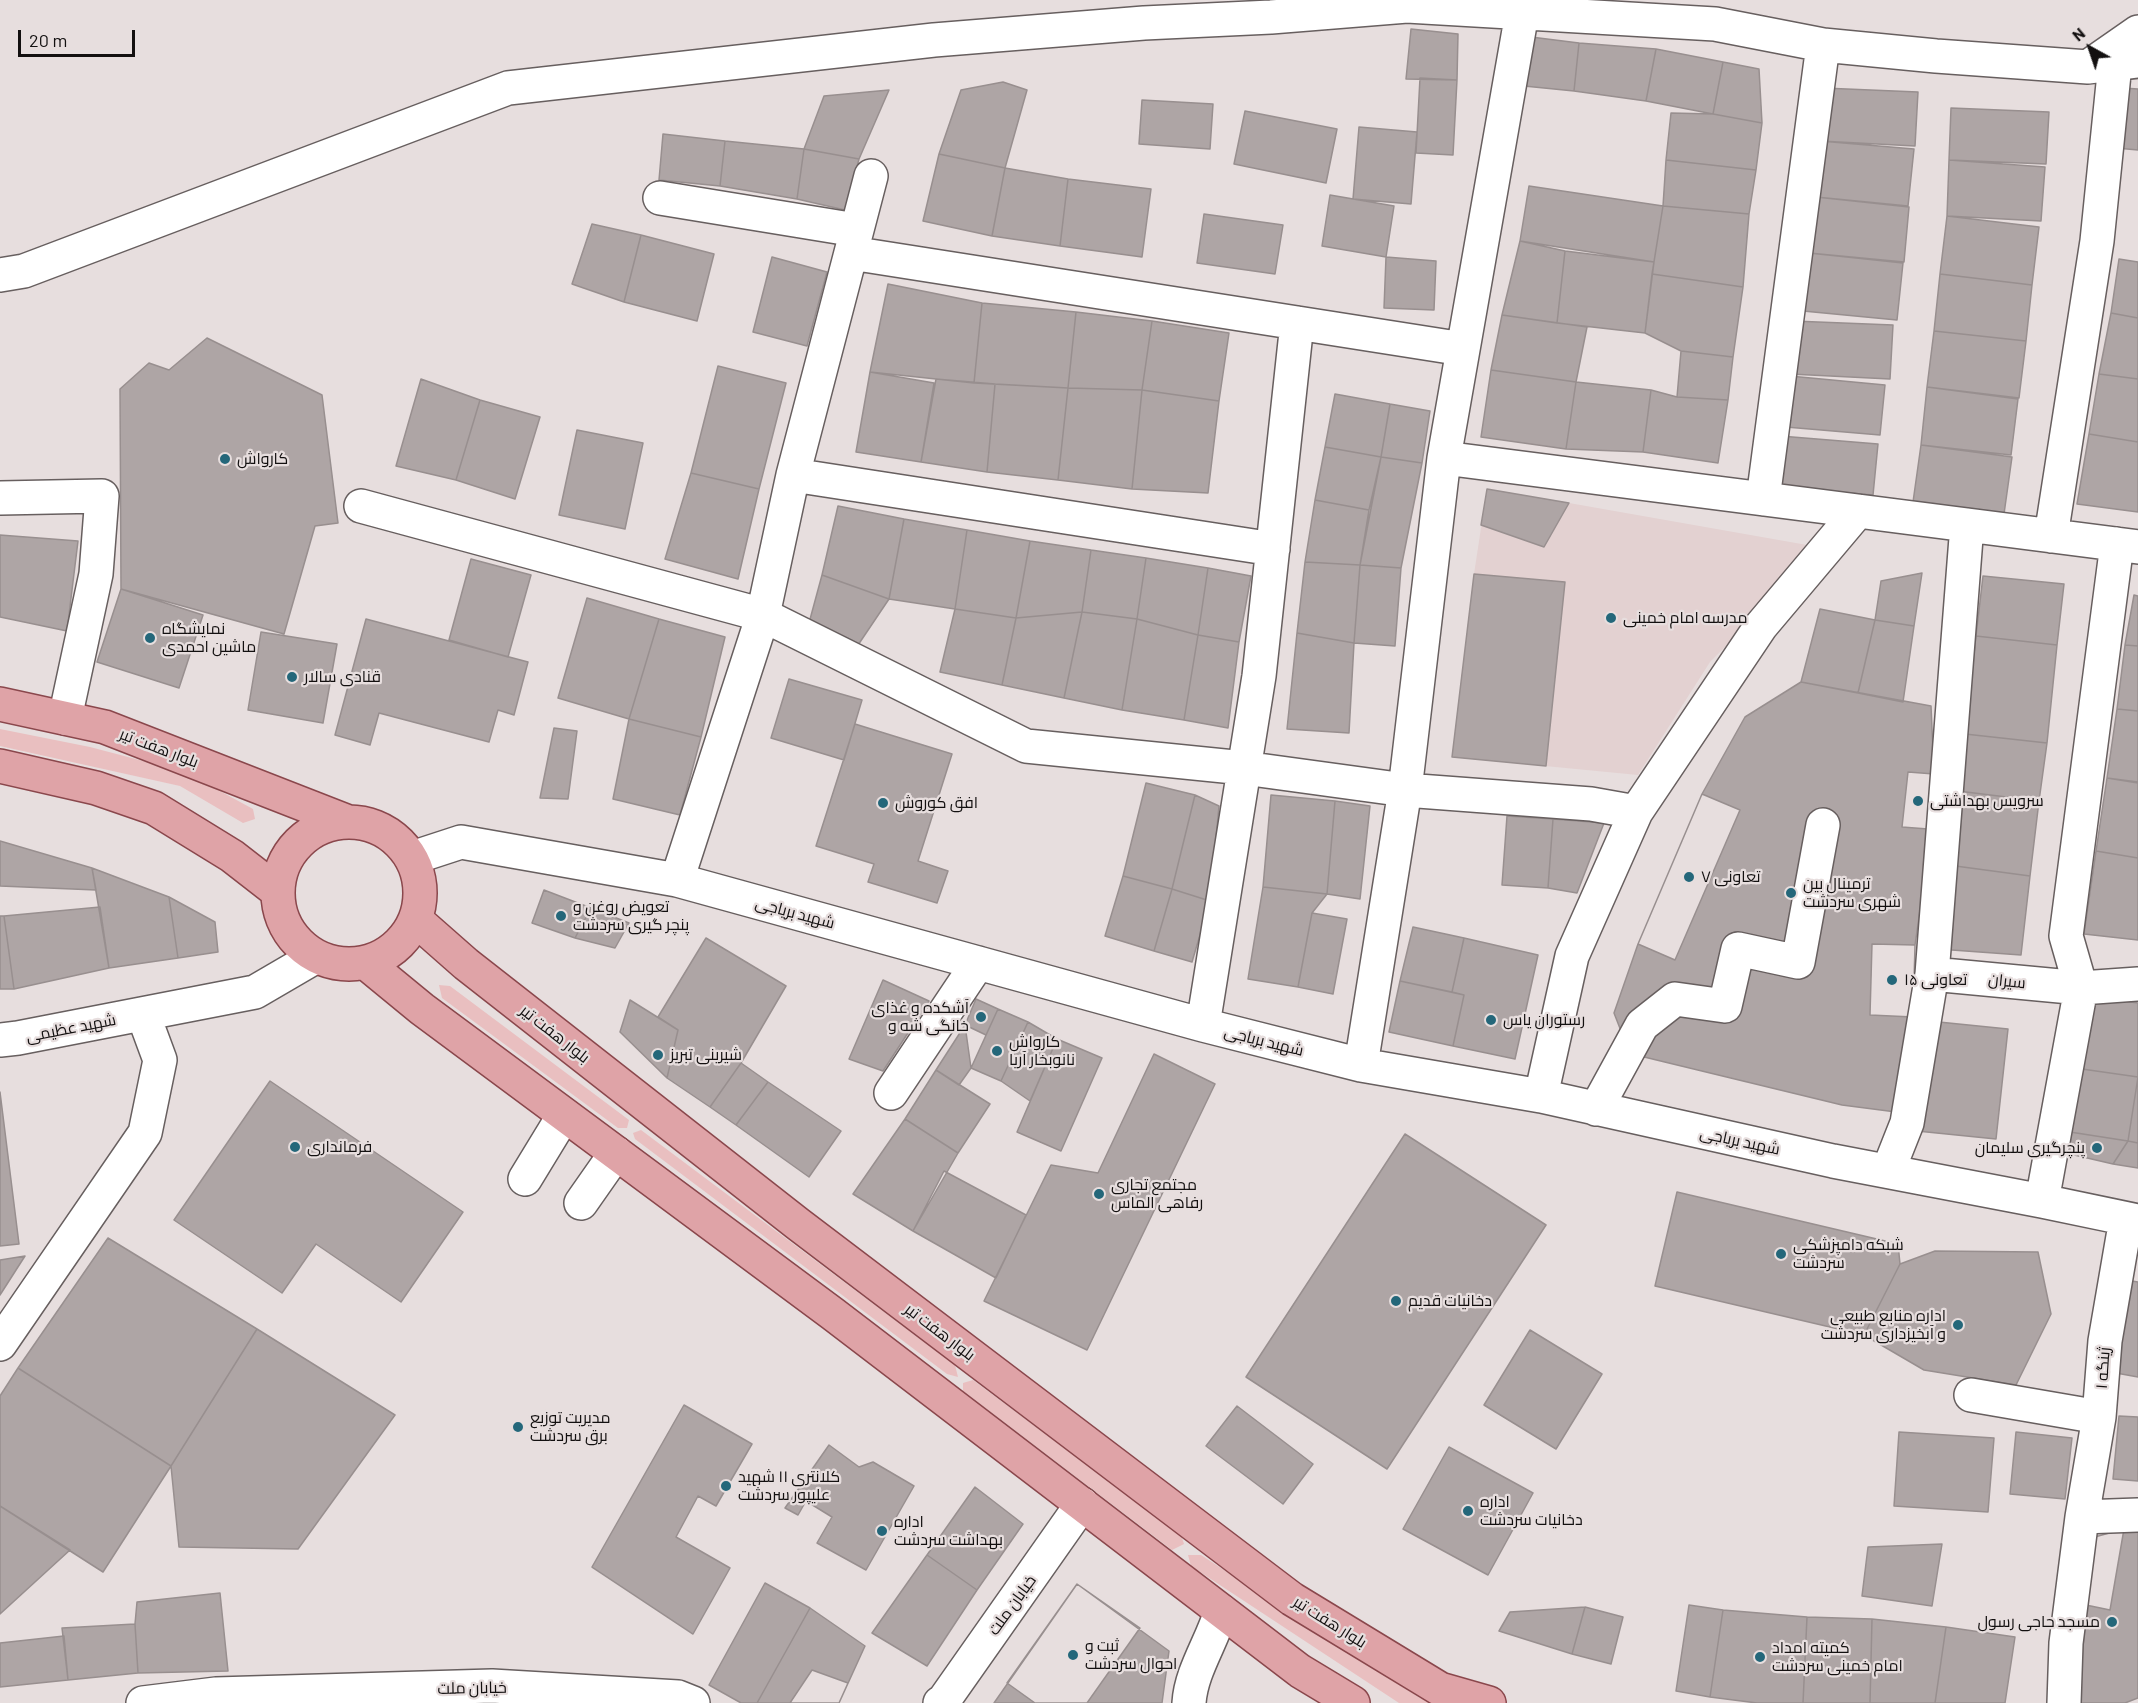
<!DOCTYPE html>
<meta charset="utf-8">
<style>
body{margin:0}
#map{position:relative;width:2138px;height:1703px;overflow:hidden;background:#e7dede;font-family:Barlow,sans-serif}
canvas{display:block}
.north{position:absolute;left:2060px;top:18px;width:60px;height:60px;-webkit-text-stroke:4px #e7dede;paint-order:stroke;rotate:320deg;font-size:16px;font-weight:700;line-height:24px;text-align:center;color:#131010}
.north::after{content:'';display:block;margin:auto;width:21px;height:27px;background:#131010;clip-path:polygon(50% 0,100% 100%,50% 72%,0 100%)}
.scale{position:absolute;left:18px;top:30px;width:117px;height:27px;box-sizing:border-box;border:3px solid #131010;border-top:0;padding-left:8px;font-size:18px;line-height:21px;white-space:nowrap;color:#131010;-webkit-text-stroke:4px #e7dede;paint-order:stroke}
</style>
<div id="map">
<canvas width="2138" height="1703"></canvas>
<div class="north">N</div>
<div class="scale">20 m</div>
</div>
<script>
const c = document.querySelector('canvas').getContext('2d');
c.lineJoin = 'round';
function fill(path, color) { c.fillStyle = color; c.fill(path, 'evenodd'); }
function trace(path, color, width, dash) { c.strokeStyle = color; c.lineWidth = width; c.lineCap = dash ? 'butt' : 'round'; c.setLineDash(dash || []); c.stroke(path); }
function drawText(font, color, halo, rows, align = 'center') {
  c.font = font + ' Barlow,Cairo,sans-serif'; c.lineWidth = 4.5; c.setLineDash([]); c.textBaseline = 'middle'; c.strokeStyle = halo; c.fillStyle = color; for (const [text, x, y, turn = 0] of rows) {
    c.save(); c.translate(x, y); c.rotate((+turn || 0) * Math.PI / 180); c.textAlign = isNaN(turn) ? turn : align; if (halo) c.strokeText(text, 0, 0); c.fillText(text, 0, 0); c.restore();
  }
}
fill(new Path2D(`
 M1487,489L1569,503L1824,548L1710,662L1638,775L1452,757L1474,574Z`), '#e3d1d1');
fill(new Path2D(`
 M0,729L90,747L185,772L253,809L255,819L243,823L180,786L0,746Z
 M439,985L450,986L629,1120L627,1128H618L442,998Z
 M641,1130L955,1365L958,1377L947,1374L635,1139L633,1133Z
 M973,1380L1181,1535L1184,1544L1172,1550L963,1391V1383Z
 M1188,1555H1201L1420,1698L1437,1703H1399L1191,1566Z`), '#e9bfc0');
const building = new Path2D(`
 M1411,29L1458,34L1457,80L1406,79Z
 M1531,37L1579,43L1574,91L1524,86Z
 M1579,43L1656,49L1646,101L1574,91Z
 M1656,49L1723,62L1713,114L1646,101Z
 M1723,62L1759,69L1762,123L1713,114Z
 M1420,78L1457,80L1453,155L1416,153Z
 M1003,82L1027,90L1005,168L939,154L961,90Z
 M1823,88L1918,92L1915,146L1820,141Z
 M2123,88L2138,89V150L2116,148Z
 M889,90L859,159L804,149L824,96Z
 M1142,100L1213,104L1210,149L1139,144Z
 M1951,108L2049,112L2046,164L1949,160Z
 M1245,111L1337,129L1326,183L1234,164Z
 M1671,113L1713,114L1762,123L1756,170L1666,160Z
 M1359,127L1417,132L1411,204L1353,199Z
 M663,134L725,141L720,186L659,180Z
 M725,141L804,149L797,199L720,186Z
 M1820,141L1914,149L1908,206L1816,197Z
 M804,149L859,159L845,210L797,199Z
 M939,154L1005,168L992,236L923,221Z
 M1666,160L1756,170L1749,214L1663,206Z
 M1949,160L2045,167L2041,221L1947,216Z
 M1005,168L1068,179L1060,246L992,236Z
 M1068,179L1151,189L1142,257L1060,246Z
 M1529,186L1663,206L1654,262L1520,241Z
 M1330,195L1394,206L1386,257L1322,246Z
 M1816,197L1909,207L1904,262L1809,253Z
 M1663,206L1749,214L1743,287L1652,274Z
 M1204,214L1283,225L1275,274L1197,263Z
 M1947,216L2039,227L2032,285L1940,274Z
 M592,224L641,235L624,302L572,284Z
 M641,235L714,254L697,321L624,302Z
 M1520,241L1565,251L1557,323L1502,315Z
 M1565,251L1654,262L1645,333L1557,323Z
 M1809,253L1903,263L1897,320L1803,311Z
 M772,257L827,272L807,346L753,332Z
 M1386,257L1436,261L1434,310L1384,308Z
 M2119,259L2138,262V318L2111,313Z
 M1652,274L1743,287L1733,357L1681,351L1645,333Z
 M1940,274L2032,285L2026,341L1934,331Z
 M888,284L982,303L974,383L870,372Z
 M982,303L1076,312L1068,388L974,383Z
 M1076,312L1152,321L1142,390L1068,388Z
 M2111,313L2138,318V379L2099,374Z
 M1502,315L1587,327L1576,382L1491,370Z
 M1152,321L1229,333L1219,401L1142,390Z
 M1793,321L1893,325L1890,379L1790,374Z
 M1934,331L2026,341L2019,398L1927,387Z
 M207,338L322,395L338,523L315,526L284,634L121,589L120,389L149,363L169,370Z
 M1681,351L1733,357L1728,400L1677,397Z
 M718,366L786,383L759,489L691,473Z
 M1491,370L1576,382L1566,449L1481,437Z
 M870,372L934,383L921,462L856,452Z
 M2099,374L2138,379V442L2089,434Z
 M1779,375L1885,385L1880,435L1774,426Z
 M421,379L480,400L456,480L396,466Z
 M936,379L995,384L987,472L921,462Z
 M1576,382L1651,390L1643,452L1566,449Z
 M995,384L1068,388L1058,480L987,472Z
 M1927,387L2018,399L2011,455L1921,445Z
 M1068,388L1142,390L1132,489L1058,480Z
 M1142,390L1219,401L1208,493L1132,489Z
 M1651,390L1677,397L1728,400L1718,463L1643,452Z
 M1335,394L1390,404L1381,457L1325,447Z
 M480,400L540,417L515,499L456,480Z
 M1390,404L1430,411L1422,463L1381,457Z
 M577,430L643,443L625,529L559,515Z
 M2089,434L2138,442V512L2077,504Z
 M1768,435L1878,444L1873,495L1764,486Z
 M1921,445L2012,457L2004,514L1913,502Z
 M1325,447L1381,457L1369,510L1315,500Z
 M1381,457L1422,463L1401,568L1360,565Z
 M691,473L759,489L738,579L665,559Z
 M1487,489L1569,503L1544,547L1481,525Z
 M1315,500L1369,510L1360,565L1305,562Z
 M838,506L904,519L889,599L822,575Z
 M904,519L967,530L955,609L889,599Z
 M967,530L1030,541L1016,618L955,609Z
 M0,535L78,541L67,631L0,617Z
 M1030,541L1091,550L1082,612L1016,618Z
 M1091,550L1146,558L1137,619L1082,612Z
 M1146,558L1208,568L1198,635L1137,619Z
 M471,559L531,575L508,657L449,640Z
 M1305,562L1360,565L1354,643L1297,633Z
 M1360,565L1401,568L1395,646L1354,643Z
 M1208,568L1251,576L1239,642L1198,635Z
 M1922,573L1914,626L1875,620L1881,581Z
 M1474,574L1565,582L1546,766L1452,757Z
 M822,575L889,599L854,651L809,623Z
 M1983,576L2064,584L2057,645L1976,636Z
 M121,589L203,615L179,688L97,662Z
 M2134,595L2138,596V646L2125,645Z
 M587,598L659,619L629,719L558,698Z
 M955,609L1016,618L1002,685L940,672Z
 M1820,609L1875,620L1858,693L1801,682Z
 M1082,612L1137,619L1122,710L1064,698Z
 M1082,612L1064,698L1002,685L1016,618Z
 M366,619L528,662L514,715L498,710L489,742L379,713L370,745L335,735Z
 M659,619L725,637L701,737L629,719Z
 M1137,619L1198,635L1184,720L1122,710Z
 M1875,620L1914,626L1903,702L1858,693Z
 M261,632L337,644L323,723L248,710Z
 M1297,633L1354,643L1349,733L1287,729Z
 M1198,635L1239,642L1228,728L1184,720Z
 M1976,636L2057,645L2047,743L1965,734Z
 M2125,645L2138,646V711L2117,709Z
 M789,679L862,700L844,760L771,738Z
 M1801,682L1931,706L1934,774L1930,841L1915,945L1913,1017L1896,1112L1842,1105L1640,1056L1628,1049L1614,1013L1638,944L1702,794L1745,717Z
 M2117,709L2138,711V782L2107,778Z
 M629,719L701,737L680,815L613,799Z
 M855,724L952,754L918,861L948,871L937,903L868,882L874,864L816,846Z
 M554,728L577,731L568,799L540,798Z
 M1965,734L2047,743L2039,801L1958,791Z
 M1908,772L1934,774L1928,829L1902,827Z
 M2107,778L2138,783V858L2096,851Z
 M1146,783L1195,795L1172,889L1123,876Z
 M1958,791L2039,801L2030,876L1948,865Z
 M1702,794L1740,810L1675,960L1638,944Z
 M1195,795L1219,806L1210,901L1172,889Z
 M1271,795L1335,801L1327,894L1263,887Z
 M1335,801L1370,806L1360,899L1327,894Z
 M1507,816L1553,819L1548,888L1502,885Z
 M1553,819L1604,823L1577,893L1548,888Z
 M0,841L92,868L96,890L0,886Z
 M2096,851L2138,858V940L2084,934Z
 M1948,865L2030,876L2021,955L1938,949Z
 M92,868L169,897L178,958L109,968Z
 M1123,876L1172,889L1154,951L1105,936Z
 M1263,887L1327,894L1312,913L1298,987L1248,979Z
 M1172,889L1210,901L1192,962L1154,951Z
 M544,890L591,908L575,938L532,923Z
 M169,897L215,922L218,952L178,958Z
 M100,907L109,968L14,989L4,916Z
 M591,908L629,923L615,948L575,938Z
 M1312,913L1347,919L1333,994L1298,987Z
 M0,916H4L14,989H0Z
 M1413,927L1464,938L1452,992L1400,981Z
 M706,938L786,986L741,1063L710,1107L667,1078L678,1030L658,1017Z
 M1464,938L1538,955L1515,1059L1453,1046L1464,995L1452,992Z
 M1872,944L1915,945L1913,1017L1870,1015Z
 M883,980L929,1001L883,1071L849,1059Z
 M1400,981L1464,995L1453,1046L1389,1032Z
 M2094,997L2138,1003V1077L2082,1069Z
 M976,999L998,1009L986,1035L965,1025Z
 M630,1000L678,1030L667,1078L620,1032Z
 M998,1009L1028,1022L1001,1081L971,1068Z
 M1929,1021L2008,1029L1996,1139L1917,1131Z
 M1028,1022L1057,1039L1030,1101L1001,1081Z
 M965,1025L971,1068L959,1085L936,1070Z
 M1057,1039L1102,1058L1061,1151L1017,1132Z
 M1154,1054L1215,1084L1087,1350L984,1301L1051,1165L1098,1173Z
 M741,1063L768,1082L736,1125L710,1107Z
 M2082,1069L2138,1077L2128,1141L2070,1132Z
 M936,1070L990,1104L958,1153L905,1119Z
 M2138,1077V1143L2128,1141Z
 M270,1081L463,1212L401,1302L316,1244L282,1293L174,1220Z
 M768,1082L841,1131L809,1177L736,1125Z
 M0,1092L19,1244L0,1246Z
 M905,1119L958,1153L913,1231L853,1194Z
 M2070,1132L2128,1141L2113,1164L2070,1154Z
 M1405,1134L1546,1225L1387,1469L1246,1377Z
 M2128,1141L2138,1143V1168L2113,1164Z
 M944,1171L1026,1215L996,1278L913,1231Z
 M1677,1192L1898,1244L1900,1264L1864,1335L1655,1286Z
 M108,1238L257,1329L171,1466L18,1368Z
 M1935,1251L2038,1252L2051,1314L2016,1385L1924,1370L1864,1335L1900,1264Z
 M25,1256L0,1295V1260Z
 M2132,1281L2138,1282V1377L2116,1373Z
 M257,1329L395,1415L298,1549L179,1547L171,1466Z
 M1530,1330L1602,1374L1556,1449L1484,1405Z
 M18,1368L171,1466L103,1572L0,1506V1396Z
 M684,1405L752,1444L716,1506L698,1496L676,1537L730,1568L693,1634L592,1567Z
 M1237,1406L1313,1464L1283,1504L1206,1446Z
 M2119,1416L2138,1417V1481L2113,1479Z
 M1899,1432L1994,1438L1988,1512L1894,1506Z
 M2016,1432L2072,1438L2065,1499L2010,1494Z
 M829,1445L859,1467L873,1462L914,1486L866,1570L817,1543L832,1517L806,1501L798,1515L785,1508Z
 M1449,1447L1533,1493L1488,1575L1403,1529Z
 M975,1487L1023,1524L977,1590L927,1555Z
 M0,1506L70,1550L0,1614Z
 M2124,1529L2138,1530V1698L2125,1703H2079L2091,1538Z
 M2124,1529L2110,1610L2086,1605L2091,1538Z
 M1942,1544L1932,1606L1862,1596L1868,1547Z
 M927,1555L977,1590L927,1666L872,1633Z
 M765,1583L810,1608L757,1703H741L709,1685Z
 M1077,1584L1140,1628L1087,1703H1035L1007,1683Z
 M1077,1584L1169,1651L1162,1703H994Z
 M220,1593L228,1671L138,1673L135,1624L137,1602Z
 M1689,1605L1723,1610L1710,1697L1676,1691Z
 M1585,1607L1623,1617L1611,1664L1572,1654Z
 M1585,1607L1572,1654L1499,1631L1510,1612Z
 M810,1608L865,1646L839,1703H757Z
 M1723,1610L1807,1617L1803,1703H1757L1710,1697Z
 M1807,1617L1872,1619L1870,1703H1803Z
 M1872,1619L1946,1627L1935,1703H1870Z
 M135,1624L138,1673L68,1680L62,1628Z
 M1946,1627L2015,1637L2005,1703H1935Z
 M64,1636L68,1680L0,1687V1643Z
 M812,1670L848,1683L839,1703H790Z`);
fill(building, '#aea5a5');
trace(building, '#988f8f', 1.5);
const minor = new Path2D(`
 M2092,64L2138,32
 M660,198L856,230
 M851,253L1463,349
 M0,275L24,271L508,88L934,40L1144,23L1271,17L1407,6L1715,24L1823,45L1936,56L2088,67L2138,61
 M1444,458L2138,547
 M793,475L1273,549
 M0,498L102,496L96,574L65,718
 M1763,499L1823,45
 M361,506L763,615L1026,746L1244,768L1405,790L1591,804L1636,812
 M2051,536L2097,241L2115,64
 M412,858L461,842L677,880L1203,1025L1361,1065L1541,1096L1833,1161L2042,1201L2138,1221
 M677,880L763,615L793,475L871,176
 M1932,974L2081,988L2066,936L2117,544
 M1203,1025L1259,676L1297,323
 M0,1040L18,1038L255,992L315,957
 M1361,1065L1405,790L1444,458L1522,13
 M891,1093L978,963
 M1541,1096L1572,956L1636,812L1761,626L1858,511
 M1596,1109L1642,1025L1675,999L1725,1006L1738,949L1798,962L1823,825
 M1888,1171L1907,1123L1932,974L1967,525
 M525,1179L564,1115
 M2042,1201L2081,988L2138,984
 M581,1203L616,1153
 M0,1344L145,1133L160,1060L143,1014
 M1971,1395L2099,1417
 M2082,1517L2099,1417L2105,1341L2126,1219
 M143,1703L216,1694L492,1686L678,1697L693,1703
 M940,1703H942L1082,1504
 M1189,1703C1191,1671 1212,1642 1221,1611
 M2064,1703L2066,1643L2082,1517L2138,1515`);
const major = new Path2D(`
 M0,704L105,727L346,821
 M0,766L96,788L154,808L232,856L277,891
 M278 893a71 71 0 1 1 142 0a71 71 0 1 1-142 0Z
 M416,920L466,964L798,1224L1292,1599L1440,1689L1489,1703
 M366,963L422,1009L833,1314L1300,1671L1353,1703`);
trace(minor, '#675f5f', 36);
trace(major, '#8a474c', 36);
trace(minor, '#fff', 33);
trace(major, '#dfa3a7', 33);
for (const [x, y, r, color] of [
 [225,459,6,"#24677a"],
 [1611,618,6,"#24677a"],
 [150,638,6,"#24677a"],
 [292,677,6,"#24677a"],
 [1918,801,6,"#24677a"],
 [883,803,6,"#24677a"],
 [1689,877,6,"#24677a"],
 [1791,893,6,"#24677a"],
 [561,916,6,"#24677a"],
 [1892,980,6,"#24677a"],
 [981,1017,6,"#24677a"],
 [1491,1020,6,"#24677a"],
 [997,1051,6,"#24677a"],
 [658,1055,6,"#24677a"],
 [295,1147,6,"#24677a"],
 [2097,1148,6,"#24677a"],
 [1099,1194,6,"#24677a"],
 [1781,1254,6,"#24677a"],
 [1396,1301,6,"#24677a"],
 [1958,1325,6,"#24677a"],
 [518,1427,6,"#24677a"],
 [726,1486,6,"#24677a"],
 [1468,1511,6,"#24677a"],
 [882,1531,6,"#24677a"],
 [2112,1622,6,"#24677a"],
 [1073,1655,6,"#24677a"],
 [1760,1657,6,"#24677a"]
]) { const dot = new Path2D(); dot.arc(x, y, r, 0, 2 * Math.PI); c.fillStyle = color; c.fill(dot); trace(dot, '#e7dede', 2); }
drawText('16px', '#131010', '#e7dede', [
 ["کارواش",237,459],
 ["مدرسه امام خمینی",1623,618],
 ["نمایشگاه",162,629],
 ["ماشین احمدی",162,647],
 ["قنادی سالار",304,677],
 ["سرویس بهداشتی",1930,801],
 ["افق کوروش",895,803],
 ["تعاونی ۷",1701,877],
 ["ترمینال بین",1803,884],
 ["شهری سردشت",1803,902],
 ["تعویض روغن و",573,907],
 ["پنچر گیری سردشت",573,925],
 ["تعاونی ۱۵",1904,980],
 ["آشکده و غذای",969,1008,"right"],
 ["خانگی شه و",969,1026,"right"],
 ["رستوران یاس",1503,1020],
 ["کارواش",1009,1042],
 ["نانوبخار آریا",1009,1060],
 ["شیرینی تبریز",670,1055],
 ["فرمانداری",307,1147],
 ["پنچرگیری سلیمان",2085,1148,"right"],
 ["مجتمع تجاری",1111,1185],
 ["رفاهی الماس",1111,1203],
 ["شبکه دامپزشکی",1793,1245],
 ["سردشت",1793,1263],
 ["دخانیات قدیم",1408,1301],
 ["اداره منابع طبیعی",1946,1316,"right"],
 ["و آبخیزداری سردشت",1946,1334,"right"],
 ["مدیریت توزیع",530,1418],
 ["برق سردشت",530,1436],
 ["کلانتری ۱۱ شهید",738,1477],
 ["علیپور سردشت",738,1495],
 ["اداره",1480,1502],
 ["دخانیات سردشت",1480,1520],
 ["اداره",894,1522],
 ["بهداشت سردشت",894,1540],
 ["مسجد حاجی رسول",2100,1622,"right"],
 ["ثبت و",1085,1646],
 ["احوال سردشت",1085,1664],
 ["کمیته امداد",1772,1648],
 ["امام خمینی سردشت",1772,1666]
], 'left');
drawText('16px', '#131010', '#e7dede', [
 ["بلوار هفت تیر",159,748,21],
 ["شهید بریاجی",795,913,15],
 ["سیران",2007,981,6],
 ["شهید عظیمی",71,1028,-11],
 ["بلوار هفت تیر",555,1034,38],
 ["شهید بریاجی",1264,1041,14],
 ["شهید بریاجی",1740,1141,12],
 ["بلوار هفت تیر",940,1332,37],
 ["ژینگه ۱",2103,1368,-86],
 ["خیابان ملت",1012,1605,-54],
 ["بلوار هفت تیر",1330,1622,32],
 ["خیابان ملت",472,1688,-1]
]);
</script>
